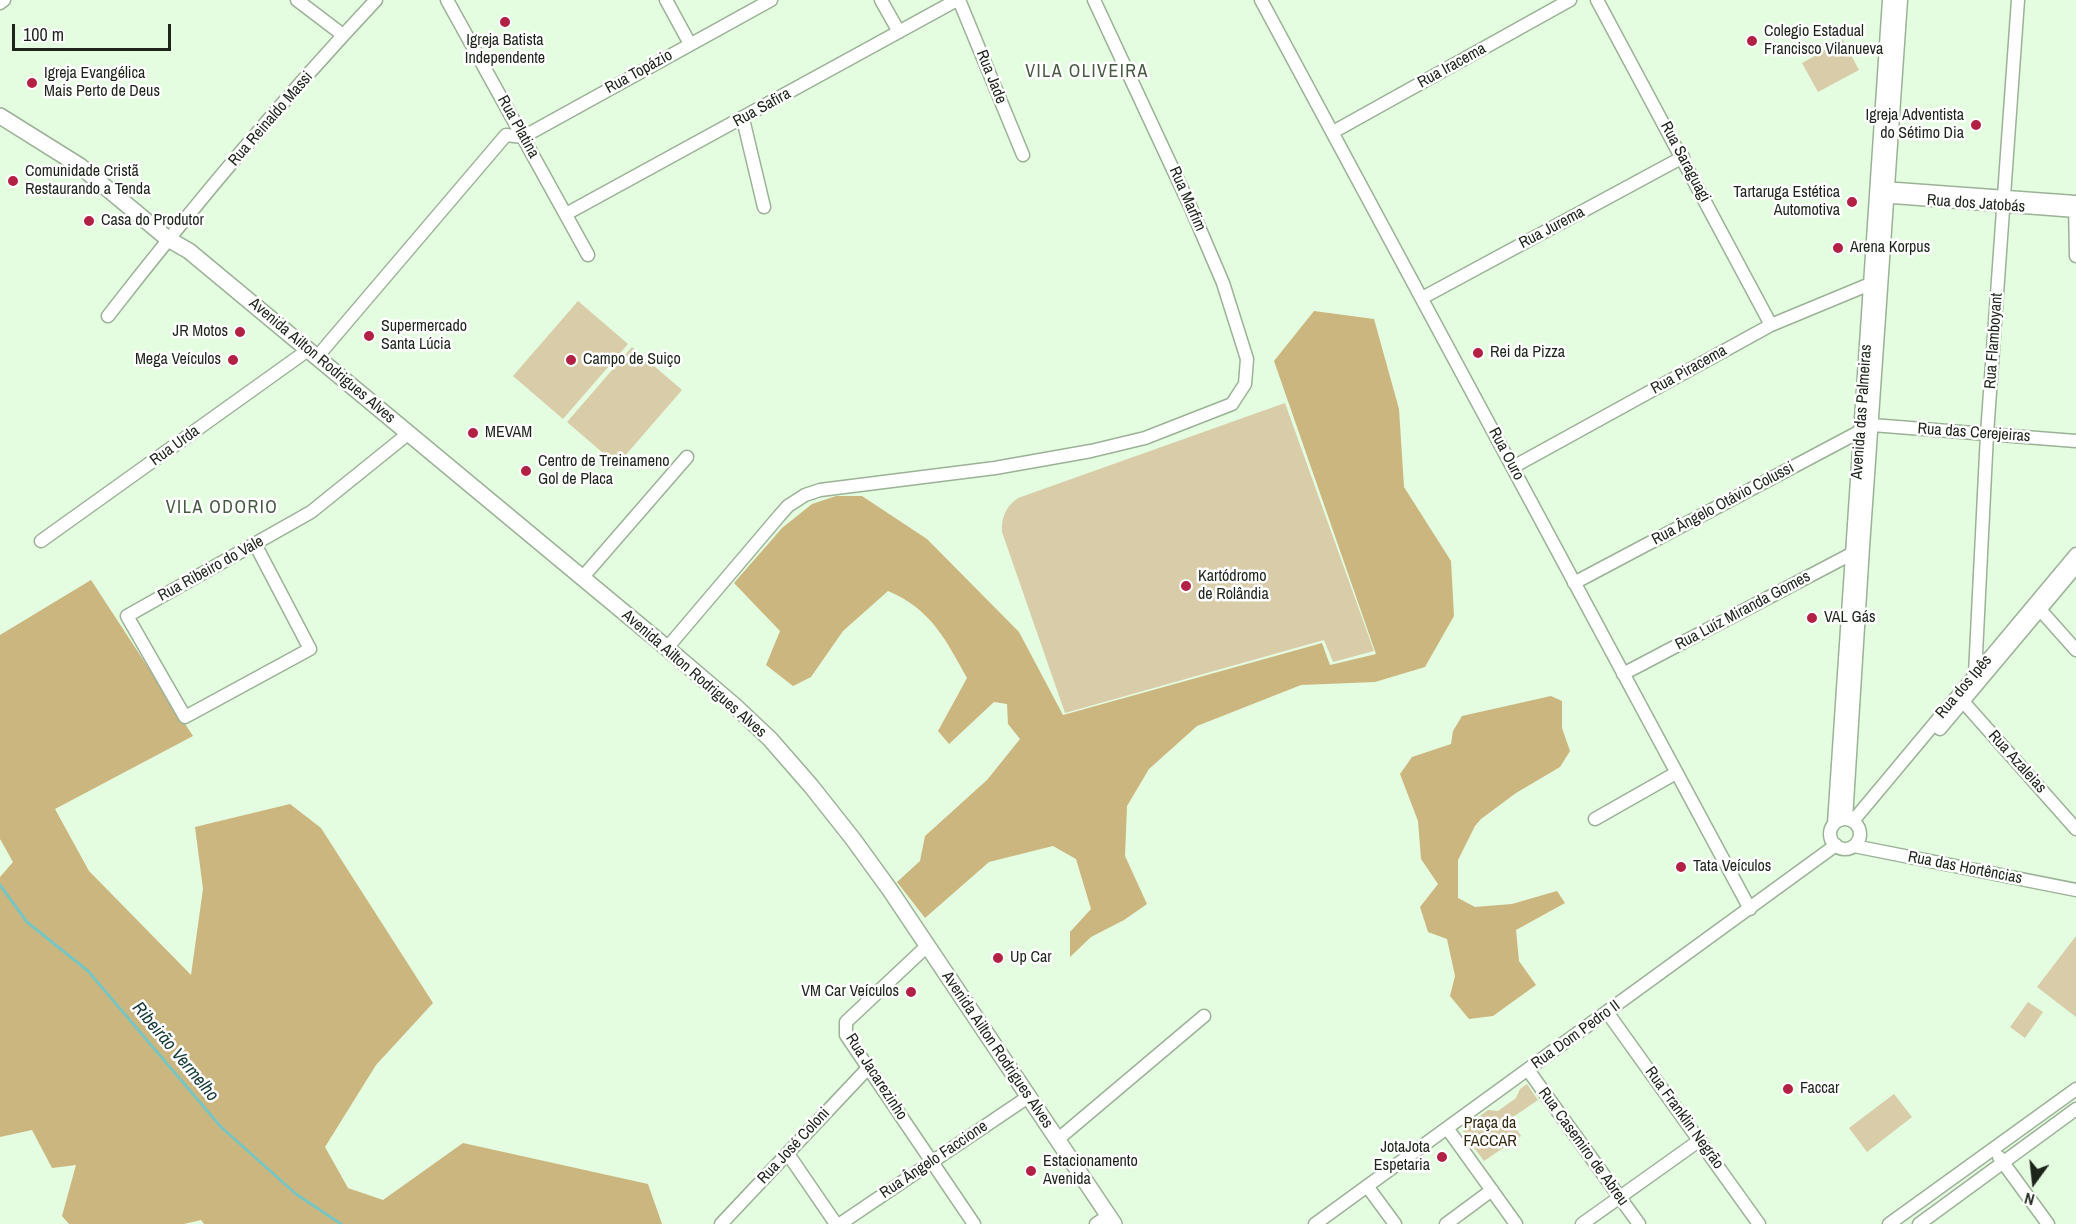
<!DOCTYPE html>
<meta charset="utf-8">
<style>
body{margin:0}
#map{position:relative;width:2076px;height:1224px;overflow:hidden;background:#e4fcdf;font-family:"Archivo Narrow",sans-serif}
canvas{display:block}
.north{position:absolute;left:2004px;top:1152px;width:60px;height:60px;-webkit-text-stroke:4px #fff;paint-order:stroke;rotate:195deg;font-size:16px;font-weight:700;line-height:24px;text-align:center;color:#1d251b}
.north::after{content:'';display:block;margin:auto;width:21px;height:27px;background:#1d251b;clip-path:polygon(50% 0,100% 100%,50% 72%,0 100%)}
.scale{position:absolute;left:12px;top:24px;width:159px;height:27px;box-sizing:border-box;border:3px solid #1d251b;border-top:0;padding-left:8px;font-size:18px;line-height:21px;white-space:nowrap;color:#1d251b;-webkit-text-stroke:4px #fff;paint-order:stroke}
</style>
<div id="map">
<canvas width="2076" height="1224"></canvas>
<div class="north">N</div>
<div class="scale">100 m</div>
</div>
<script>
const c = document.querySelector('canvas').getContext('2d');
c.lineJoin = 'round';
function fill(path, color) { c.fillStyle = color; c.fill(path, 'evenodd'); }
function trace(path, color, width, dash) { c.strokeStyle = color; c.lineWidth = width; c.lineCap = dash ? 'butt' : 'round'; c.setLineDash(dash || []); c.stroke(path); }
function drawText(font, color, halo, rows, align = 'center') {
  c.font = font + ' "Archivo Narrow",sans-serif'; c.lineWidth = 5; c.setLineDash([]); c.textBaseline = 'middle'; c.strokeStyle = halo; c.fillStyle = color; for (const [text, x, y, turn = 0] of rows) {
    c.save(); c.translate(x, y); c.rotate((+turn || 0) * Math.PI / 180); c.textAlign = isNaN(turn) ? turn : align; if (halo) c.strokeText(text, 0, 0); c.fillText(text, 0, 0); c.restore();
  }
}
fill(new Path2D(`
 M1843,40L1859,70L1818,92L1802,63Z
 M578,301L628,344L563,419L513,376Z
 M632,347L682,390L617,465L567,422Z
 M1285,403L1374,651L1333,662L1324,640L1065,713L1002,532C1001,518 1006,506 1018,498Z
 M2076,936V1017L2037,987Z
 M2028,1002L2043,1012L2025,1038L2010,1027Z
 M1527,1084L1538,1100L1510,1119L1521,1136L1484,1161L1464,1134L1463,1128L1488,1110L1498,1111L1516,1098L1520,1089Z
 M1894,1094L1912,1117L1867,1152L1849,1128Z`), '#d9cca9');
fill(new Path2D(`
 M1314,311L1374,319L1399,409L1404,487L1451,561L1454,616L1425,667L1375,682L1301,685L1197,726L1149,769L1127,806L1125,856L1147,904L1124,920L1091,937L1070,957V932L1091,909L1076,859L1053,846L989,862L925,918L897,882L920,861L925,836L987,780L1020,739L1008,724L1007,704L994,702L949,744L938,731L967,678C946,640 931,609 888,591L843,631L811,677L793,686L766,665L780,631L734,583L782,528L812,504L836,496H862L927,539L1019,632L1063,715L1322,643L1330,665L1376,654L1274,361Z
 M91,580L193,736L55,809L89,871L191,975L203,889L195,827L290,804L321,828L433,1003L376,1065L325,1147L348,1188L383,1200L463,1143L648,1184L662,1224H204L201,1220L184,1224H69L62,1216L76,1165L52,1168L32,1130L0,1137V877L13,862L0,839V635Z
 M1551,696L1562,701V728L1570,751L1560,767L1516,793L1481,819L1475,826L1458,860V898L1475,907L1512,904L1557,891L1565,903L1516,930L1519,961L1536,985L1493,1016L1469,1019L1450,996L1455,976L1447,939L1428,932L1420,907L1438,884L1421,859L1418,821L1400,774L1412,757L1451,744L1453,731L1462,716Z`), '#cbb67f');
trace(new Path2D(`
 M0,885L27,922L88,971L221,1127L296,1194L341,1224`), '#79c5c1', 3);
const minor = new Path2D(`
 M297,0L343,35
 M447,0L588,255
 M666,0L690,44
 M881,0L899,32
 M959,0L1023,155
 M1261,0L1750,909
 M1597,0L1771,325
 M0,3L4,0
 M743,119L764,207
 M1333,132L1570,0
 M1883,188L2076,202
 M1880,196L2076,211
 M2075,203L2076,256
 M566,214L957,0
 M1422,298L1683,157
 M108,316C192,208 282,100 376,0
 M317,357L506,135L523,137L771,0
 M1513,467L1771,325L1870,284
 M41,541L308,350
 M255,544L310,649L185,717L127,616L311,512L409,433
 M582,578L687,457
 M1574,583L1872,425L2076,441
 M2035,604L2076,650
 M667,648L780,515L788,506L805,495L820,490L995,468L1091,451L1145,438L1232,404L1245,384L1247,359L1223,283L1190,206L1094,0
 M1623,674L1855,552
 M1981,680L1975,674L1987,434L2018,0
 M1959,697L2076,829
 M1940,729L2076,567
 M1595,819L1676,773
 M1846,819L1863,547L1901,0
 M1830 834a15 15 0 1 1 30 0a15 15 0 1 1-30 0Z
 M1853,821L2076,554
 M1834,824L1889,0
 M1854,846L2076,890
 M927,946L846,1022V1035L974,1224
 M1607,1012L1759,1224
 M1528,1070L1639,1224
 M1447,1128L1516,1224
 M1057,1140L1204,1016
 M788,1154L836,1224
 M1999,1157L2048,1224
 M1367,1186L1395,1224
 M721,1224L868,1068
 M840,1224L1028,1097
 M1096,1224L1108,1216
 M1315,1224L1836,845
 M1446,1224L1492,1190
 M1582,1224L1700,1140
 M1889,1224L2076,1089
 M1919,1224L2076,1109`);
const major = new Path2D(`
 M0,116L80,166L168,239L189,251L667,648L735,706L770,739L811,786L853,839L890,890L1114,1224`);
trace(minor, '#9bb297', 15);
trace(major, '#9bb297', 18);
trace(minor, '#fff', 12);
trace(major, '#fff', 15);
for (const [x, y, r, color] of [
 [505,22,6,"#b22044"],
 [1752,41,6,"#b22044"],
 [32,83,6,"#b22044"],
 [1976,125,6,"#b22044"],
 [13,181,6,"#b22044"],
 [1852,202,6,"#b22044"],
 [89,221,6,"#b22044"],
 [1838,248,6,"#b22044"],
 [240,332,6,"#b22044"],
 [369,336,6,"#b22044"],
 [1478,353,6,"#b22044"],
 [233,360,6,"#b22044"],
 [571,360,6,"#b22044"],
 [473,433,6,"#b22044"],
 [526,471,6,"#b22044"],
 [1186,586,6,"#b22044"],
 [1812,618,6,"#b22044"],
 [1681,867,6,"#b22044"],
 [998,958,6,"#b22044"],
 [911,992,6,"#b22044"],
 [1788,1089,6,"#b22044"],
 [1442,1157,6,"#b22044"],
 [1031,1171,6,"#b22044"]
]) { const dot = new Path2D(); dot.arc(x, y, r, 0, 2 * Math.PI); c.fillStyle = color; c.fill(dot); trace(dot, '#fff', 2); }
drawText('16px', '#1d251b', '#fff', [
 ["Colegio Estadual",1764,32],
 ["Francisco Vilanueva",1764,50],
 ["Igreja Batista",505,41,"center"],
 ["Independente",505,59,"center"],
 ["Igreja Evangélica",44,74],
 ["Mais Perto de Deus",44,92],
 ["Igreja Adventista",1964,116,"right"],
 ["do Sétimo Dia",1964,134,"right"],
 ["Comunidade Cristã",25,172],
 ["Restaurando a Tenda",25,190],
 ["Tartaruga Estética",1840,193,"right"],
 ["Automotiva",1840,211,"right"],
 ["Casa do Produtor",101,221],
 ["Arena Korpus",1850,248],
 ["Supermercado",381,327],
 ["Santa Lúcia",381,345],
 ["JR Motos",228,332,"right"],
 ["Rei da Pizza",1490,353],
 ["Mega Veículos",221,360,"right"],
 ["Campo de Suiço",583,360],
 ["MEVAM",485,433],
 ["Centro de Treinameno",538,462],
 ["Gol de Placa",538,480],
 ["Kartódromo",1198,577],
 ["de Rolândia",1198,595],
 ["VAL Gás",1824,618],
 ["Tata Veículos",1693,867],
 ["Up Car",1010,958],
 ["VM Car Veículos",899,992,"right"],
 ["Faccar",1800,1089],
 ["JotaJota",1430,1148,"right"],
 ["Espetaria",1430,1166,"right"],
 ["Estacionamento",1043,1162],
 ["Avenida",1043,1180]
], 'left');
drawText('16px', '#1d251b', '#fff', [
 ["Rua Iracema",1452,66,-29],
 ["Rua Topázio",639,72,-29],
 ["Rua Jade",991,77,68],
 ["Rua Safira",762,108,-29],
 ["Rua Reinaldo Massi",271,119,-49],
 ["Rua Platina",518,127,61],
 ["Rua Saraguagi",1685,162,62],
 ["Rua Marfim",1187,199,66],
 ["Rua dos Jatobás",1976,204,4],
 ["Rua Jurema",1552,228,-28],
 ["Rua Flamboyant",1994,341,-86],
 ["Avenida Ailton Rodrigues Alves",322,361,40],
 ["Rua Piracema",1689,370,-29],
 ["Avenida das Palmeiras",1862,412,-86],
 ["Rua das Cerejeiras",1974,433,4],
 ["Rua Urda",175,446,-36],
 ["Rua Ouro",1506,454,62],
 ["Rua Ângelo Otávio Colussi",1723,504,-28],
 ["Rua Ribeiro do Vale",211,569,-29],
 ["Rua Luíz Miranda Gomes",1743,611,-28],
 ["Avenida Ailton Rodrigues Alves",694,674,41],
 ["Rua dos Ipês",1964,687,-50],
 ["Rua Azaleias",2017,762,48],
 ["Rua das Hortências",1965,868,11],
 ["Rua Dom Pedro II",1576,1035,-36],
 ["Avenida Ailton Rodrigues Alves",997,1050,56],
 ["Rua Jacarezinho",876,1077,57],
 ["Rua Franklin Negrão",1684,1118,54],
 ["Rua José Coloni",794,1146,-47],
 ["Rua Casemiro de Abreu",1583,1147,54],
 ["Rua Ângelo Faccione",934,1160,-34]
]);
drawText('16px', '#332a10', '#fff', [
 ["Praça da",1490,1124],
 ["FACCAR",1490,1142]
]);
c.letterSpacing = '1.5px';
drawText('18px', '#465a42', '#fff', [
 ["VILA OLIVEIRA",1087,72],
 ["VILA ODORIO",222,508]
]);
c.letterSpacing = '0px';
drawText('italic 18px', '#143a38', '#fff', [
 ["Ribeirão Vermelho",175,1052,50]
]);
</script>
